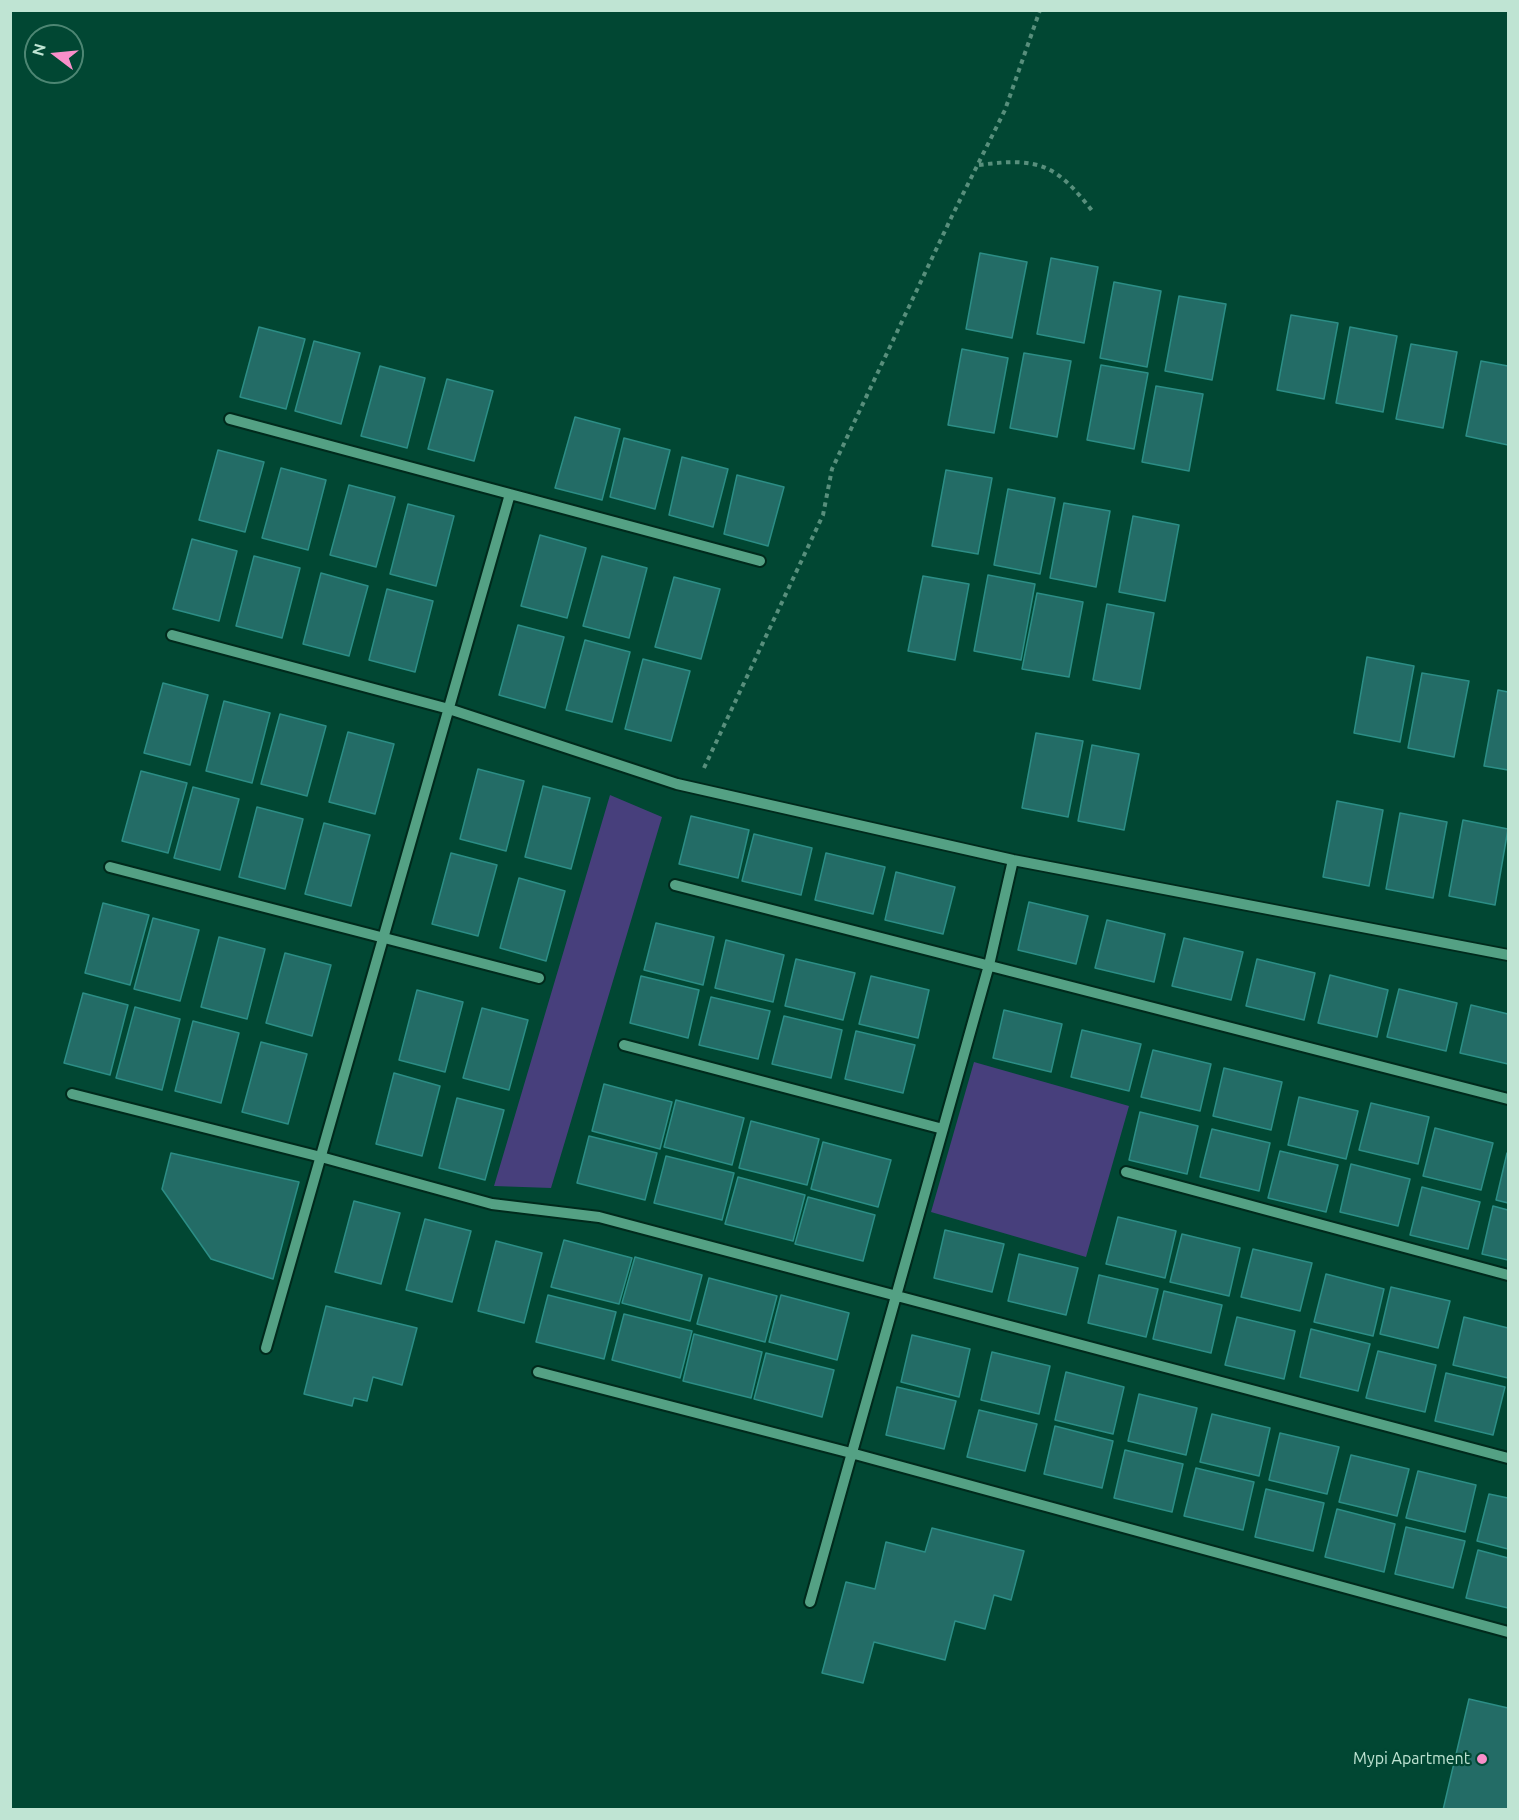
<!DOCTYPE html>
<style>
body{margin:0}
#map{position:relative;width:1519px;height:1820px;overflow:hidden;background:#014733;font-family:Ubuntu,sans-serif}
canvas{display:block}
.frame{position:absolute;inset:0;border:12px solid #bfe4d3;pointer-events:none}
.north{position:absolute;left:24px;top:24px;width:60px;height:60px;box-sizing:border-box;background:#014733;border:2px solid #4d8673;border-radius:50%;rotate:286deg;font-size:16px;font-weight:700;line-height:24px;text-align:center;color:#bfe4d3}
.north::after{content:'';display:block;margin:auto;width:21px;height:27px;background:#f98fca;clip-path:polygon(50% 0,100% 100%,50% 72%,0 100%)}
</style>
<div id="map">
<canvas width="1519" height="1820"></canvas>
<div class="frame"></div>
<div class="north">N</div>
</div>
<script>
const c = document.querySelector('canvas').getContext('2d');
c.lineJoin = 'round';
function fill(path, color) { c.fillStyle = color; c.fill(path, 'evenodd'); }
function trace(path, color, width, dash) { c.strokeStyle = color; c.lineWidth = width; c.lineCap = dash ? 'butt' : 'round'; c.setLineDash(dash || []); c.stroke(path); }
function drawText(font, color, halo, rows, align = 'center') {
  c.font = font + ' Ubuntu,sans-serif'; c.lineWidth = 4.5; c.setLineDash([]); c.textBaseline = 'middle'; c.strokeStyle = halo; c.fillStyle = color; for (const [text, x, y, turn = 0] of rows) {
    c.save(); c.translate(x, y); c.rotate((+turn || 0) * Math.PI / 180); c.textAlign = isNaN(turn) ? turn : align; if (halo) c.strokeText(text, 0, 0); c.fillText(text, 0, 0); c.restore();
  }
}
fill(new Path2D(`
 M610,795L662,817L551,1188L494,1186Z
 M974,1062L1129,1106L1086,1257L931,1212Z`), '#473f7c');
const building = new Path2D(`
 M980,253L1027,262L1012,338L966,329Z
 M1051,258L1098,267L1084,343L1037,334Z
 M1114,282L1161,291L1147,367L1100,358Z
 M1179,296L1226,304L1212,380L1165,371Z
 M1291,315L1338,323L1324,399L1277,390Z
 M259,327L305,339L286,409L240,397Z
 M1350,327L1397,336L1383,412L1336,403Z
 M314,341L360,353L341,424L295,411Z
 M1411,344L1457,352L1443,428L1396,419Z
 M962,349L1008,358L994,433L948,425Z
 M1024,353L1071,361L1057,437L1010,428Z
 M1481,361L1508,366V445L1466,436Z
 M1101,365L1148,373L1134,449L1087,440Z
 M380,366L425,378L407,448L361,436Z
 M447,379L493,391L474,461L428,449Z
 M1156,386L1203,394L1189,471L1142,462Z
 M575,417L620,429L602,500L555,488Z
 M624,438L670,450L655,509L610,497Z
 M218,450L264,462L245,532L199,520Z
 M682,457L728,469L713,527L669,515Z
 M281,468L326,480L308,550L262,538Z
 M946,470L992,478L978,554L932,546Z
 M737,475L784,487L768,546L724,534Z
 M349,485L395,497L376,567L330,555Z
 M1008,489L1055,498L1040,574L994,565Z
 M1064,503L1110,511L1096,587L1050,578Z
 M408,504L454,516L436,586L390,574Z
 M1133,516L1179,525L1165,601L1119,592Z
 M540,535L586,548L567,618L521,606Z
 M192,539L237,551L219,621L173,609Z
 M254,556L300,568L282,638L236,626Z
 M602,556L647,568L629,638L583,626Z
 M321,573L368,586L349,656L303,644Z
 M988,575L1035,584L1021,660L974,651Z
 M923,576L969,584L955,660L908,651Z
 M674,577L720,589L701,659L655,647Z
 M387,589L433,601L415,672L369,660Z
 M1037,593L1083,602L1069,677L1022,669Z
 M1107,604L1154,613L1140,689L1093,680Z
 M518,625L564,637L545,708L499,695Z
 M585,640L630,652L612,722L566,710Z
 M1367,657L1414,666L1400,742L1354,733Z
 M643,659L690,671L671,741L625,729Z
 M1422,673L1469,681L1454,757L1408,748Z
 M163,683L208,695L190,765L144,753Z
 M1498,690L1508,692V770L1484,766Z
 M224,701L270,713L252,783L206,771Z
 M280,714L326,726L307,796L261,784Z
 M348,732L394,744L375,814L329,802Z
 M1036,733L1083,741L1068,817L1022,808Z
 M1092,745L1139,754L1124,830L1078,821Z
 M478,769L524,781L506,851L460,839Z
 M141,771L187,783L168,853L122,841Z
 M543,786L590,798L571,869L525,857Z
 M193,787L239,799L220,870L174,858Z
 M1337,801L1383,810L1369,886L1323,877Z
 M257,807L303,819L285,889L239,877Z
 M1400,813L1447,822L1433,898L1386,889Z
 M691,816L749,830L738,878L679,864Z
 M1463,820L1508,829L1495,905L1449,896Z
 M324,823L370,835L351,906L305,894Z
 M754,834L812,848L801,895L742,881Z
 M451,853L497,865L478,936L432,924Z
 M826,853L885,867L873,914L815,900Z
 M896,872L955,887L943,934L885,920Z
 M519,878L565,891L546,961L500,948Z
 M1029,902L1088,916L1076,964L1018,950Z
 M103,903L149,915L130,985L85,973Z
 M153,918L199,930L180,1001L134,989Z
 M1107,920L1165,934L1154,982L1095,968Z
 M656,923L714,937L703,985L644,970Z
 M219,937L265,949L247,1019L201,1007Z
 M1184,938L1243,952L1231,1000L1172,986Z
 M726,940L784,955L773,1002L715,988Z
 M285,953L331,965L312,1036L266,1023Z
 M796,959L855,973L843,1020L785,1006Z
 M1257,959L1315,973L1304,1020L1246,1006Z
 M1330,975L1388,990L1377,1037L1318,1023Z
 M641,976L699,990L688,1038L630,1023Z
 M871,976L929,990L918,1038L859,1024Z
 M1399,989L1457,1003L1446,1051L1387,1037Z
 M417,990L463,1002L445,1072L399,1060Z
 M83,993L128,1005L110,1075L64,1063Z
 M711,997L770,1011L758,1059L699,1045Z
 M1471,1005L1508,1014V1064L1460,1053Z
 M135,1007L180,1019L162,1090L116,1078Z
 M482,1008L528,1020L509,1090L463,1078Z
 M1004,1010L1062,1024L1051,1072L993,1058Z
 M784,1016L842,1030L831,1078L772,1064Z
 M193,1021L239,1033L221,1103L175,1091Z
 M1082,1030L1141,1044L1129,1091L1071,1077Z
 M856,1031L915,1045L903,1093L845,1079Z
 M261,1042L307,1054L288,1124L242,1112Z
 M1153,1050L1211,1064L1200,1111L1141,1097Z
 M1224,1068L1282,1082L1271,1130L1213,1116Z
 M394,1073L440,1086L422,1156L376,1144Z
 M604,1084L672,1102L660,1149L592,1131Z
 M1299,1097L1358,1111L1346,1159L1288,1145Z
 M457,1098L504,1110L485,1180L439,1168Z
 M676,1100L744,1118L732,1165L664,1147Z
 M1371,1103L1429,1117L1418,1164L1359,1150Z
 M1140,1112L1198,1126L1187,1174L1129,1160Z
 M751,1121L819,1139L807,1185L739,1168Z
 M1435,1128L1493,1143L1481,1190L1423,1176Z
 M1212,1129L1270,1143L1259,1191L1200,1177Z
 M589,1136L657,1153L645,1200L577,1183Z
 M823,1142L891,1160L878,1207L811,1189Z
 M1280,1151L1338,1165L1326,1212L1268,1198Z
 M171,1153L299,1182L273,1279L211,1259L162,1189Z
 M1507,1153H1508V1203L1496,1200Z
 M666,1156L734,1173L722,1220L654,1203Z
 M1351,1164L1410,1179L1398,1226L1340,1212Z
 M738,1177L805,1195L793,1241L725,1224Z
 M1422,1187L1480,1202L1468,1249L1410,1235Z
 M808,1197L875,1215L863,1261L795,1244Z
 M354,1201L400,1213L381,1284L335,1272Z
 M1493,1206L1508,1210V1260L1482,1254Z
 M1118,1217L1176,1231L1165,1278L1106,1264Z
 M425,1219L471,1231L452,1302L406,1290Z
 M945,1230L1004,1244L992,1292L934,1278Z
 M1182,1234L1240,1248L1229,1296L1170,1282Z
 M564,1240L632,1258L619,1304L551,1287Z
 M496,1241L542,1253L524,1323L478,1311Z
 M1253,1249L1312,1263L1300,1311L1241,1297Z
 M1019,1254L1078,1268L1066,1315L1008,1301Z
 M635,1257L702,1275L690,1321L622,1303Z
 M1326,1274L1384,1289L1373,1336L1314,1322Z
 M1099,1275L1158,1289L1146,1337L1088,1323Z
 M709,1278L777,1296L765,1342L697,1324Z
 M1391,1287L1450,1301L1438,1348L1380,1334Z
 M1164,1291L1222,1305L1211,1353L1153,1339Z
 M548,1295L616,1312L604,1359L536,1342Z
 M781,1295L849,1313L837,1360L769,1342Z
 M326,1306L417,1328L402,1385L373,1377L367,1401L354,1398L352,1406L304,1394Z
 M624,1314L692,1331L680,1378L612,1360Z
 M1237,1317L1295,1331L1284,1379L1225,1365Z
 M1464,1317L1508,1328V1378L1453,1365Z
 M1311,1329L1370,1344L1358,1391L1300,1377Z
 M694,1334L762,1352L751,1398L683,1381Z
 M912,1335L970,1349L959,1397L901,1382Z
 M1378,1351L1436,1365L1425,1412L1366,1398Z
 M992,1352L1050,1366L1039,1414L981,1400Z
 M766,1353L834,1370L822,1417L754,1399Z
 M1066,1372L1124,1387L1113,1434L1055,1420Z
 M1446,1373L1505,1387L1493,1435L1435,1421Z
 M897,1387L956,1401L944,1449L886,1435Z
 M1139,1394L1197,1408L1186,1455L1128,1441Z
 M979,1410L1037,1424L1025,1471L967,1457Z
 M1212,1414L1270,1428L1259,1476L1200,1462Z
 M1055,1426L1113,1441L1102,1488L1044,1474Z
 M1280,1433L1339,1447L1327,1494L1269,1480Z
 M1125,1450L1183,1464L1172,1512L1114,1498Z
 M1351,1455L1409,1469L1397,1516L1339,1502Z
 M1196,1468L1254,1482L1243,1530L1184,1516Z
 M1418,1471L1476,1485L1465,1532L1406,1518Z
 M1266,1489L1324,1503L1313,1551L1255,1537Z
 M1489,1494L1508,1498V1549L1477,1541Z
 M1337,1509L1395,1524L1384,1572L1325,1557Z
 M1406,1527L1465,1541L1453,1588L1395,1574Z
 M932,1528L1024,1551L1011,1600L994,1595L985,1629L955,1621L945,1660L874,1642L863,1683L822,1673L846,1582L875,1589L886,1542L925,1552Z
 M1478,1550L1508,1558V1608L1466,1598Z
 M1469,1699L1508,1708V1810H1443Z`);
fill(building, '#236c66');
trace(building, '#2c8e86', 1.5);
const minor = new Path2D(`
 M230,419L760,561
 M172,635L449,709L677,784L1013,860L1508,955
 M110,867L539,978
 M675,885L1508,1099
 M624,1045L943,1129
 M72,1094L321,1157L492,1204L599,1217L1508,1458
 M1126,1172L1508,1275
 M266,1348L510,494
 M538,1372L851,1453L1508,1632
 M810,1602L989,965L1013,860`);
trace(minor, '#002a1c', 14);
trace(new Path2D(`
 M979,165C1039,157 1056,164 1093,212
 M704,768L823,515L832,469L952,216L1005,110L1040,10`), '#588f7c', 4, [4.5, 4.5]);
trace(minor, '#54a184', 10);
for (const [x, y, r, color] of [
 [1482,1759,6,"#f98fca"]
]) { const dot = new Path2D(); dot.arc(x, y, r, 0, 2 * Math.PI); c.fillStyle = color; c.fill(dot); trace(dot, '#014733', 2); }
drawText('16px', '#bfe4d3', '#014733', [
 ["Mypi Apartment",1470,1759]
], 'right');
</script>
